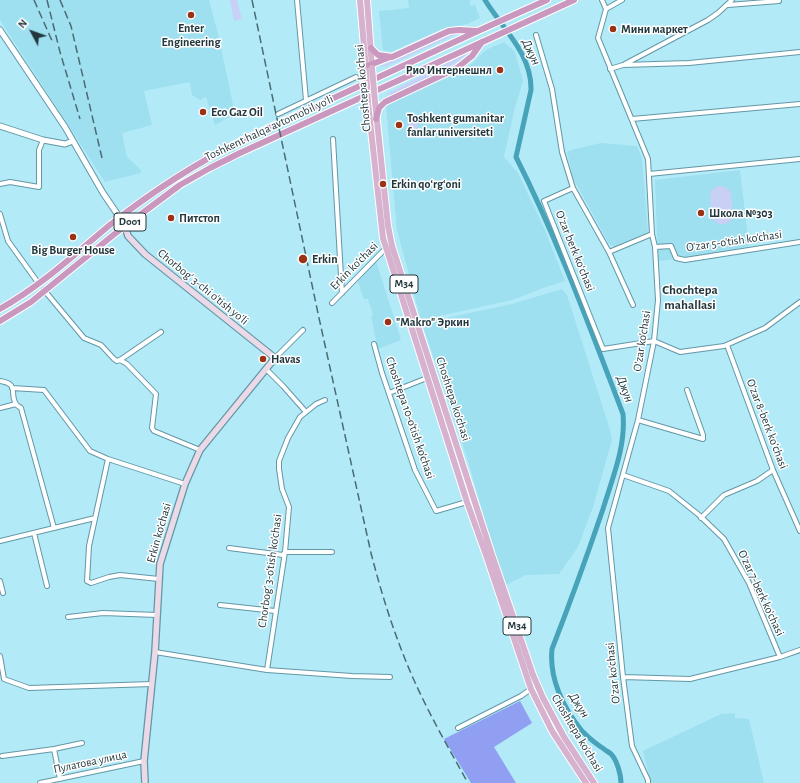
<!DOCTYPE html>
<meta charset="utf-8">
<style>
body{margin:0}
#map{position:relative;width:800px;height:783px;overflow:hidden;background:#b3eaf8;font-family:"Alegreya Sans",sans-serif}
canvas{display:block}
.north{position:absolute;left:12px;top:12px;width:40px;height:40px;-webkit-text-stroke:3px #fff;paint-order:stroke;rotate:311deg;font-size:11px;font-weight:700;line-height:16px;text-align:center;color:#22383e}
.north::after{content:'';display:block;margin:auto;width:14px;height:18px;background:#22383e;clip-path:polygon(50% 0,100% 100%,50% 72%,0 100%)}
</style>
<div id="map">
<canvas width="800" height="783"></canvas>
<div class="north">N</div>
</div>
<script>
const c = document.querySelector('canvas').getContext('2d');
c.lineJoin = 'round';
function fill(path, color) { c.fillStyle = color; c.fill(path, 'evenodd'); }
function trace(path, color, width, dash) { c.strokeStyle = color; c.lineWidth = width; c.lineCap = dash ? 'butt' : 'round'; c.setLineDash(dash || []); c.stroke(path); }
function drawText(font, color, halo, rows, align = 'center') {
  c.font = font + ' "Alegreya Sans",sans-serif'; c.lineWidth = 3; c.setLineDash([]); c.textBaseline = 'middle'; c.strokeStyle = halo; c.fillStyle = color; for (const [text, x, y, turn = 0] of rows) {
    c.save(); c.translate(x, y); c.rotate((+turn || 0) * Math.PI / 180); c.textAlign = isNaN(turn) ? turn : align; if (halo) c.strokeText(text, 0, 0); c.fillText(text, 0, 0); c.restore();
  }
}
fill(new Path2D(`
 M0,0H209L218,34L235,114L215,125L206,97L200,100L192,95L190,82L144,91L152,125L122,133L127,157L141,170V173L105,182L0,20Z
 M408,0H470V6L475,5L480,18L467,24L442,29L391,52L383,50L379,11L409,8Z
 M504,42L515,52L523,81L514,111L504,157L518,173L544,228L565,281L546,287L512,300L421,320L397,230L386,106L465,70L486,50Z
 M601,143L637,146L642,158L648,233L614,247L609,244L573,178L567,152L571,150Z
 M740,170L749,246L709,255L658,261L655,180Z
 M376,261L401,340L378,349L371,316L373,315L368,299H364L358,282V278Z
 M562,289L567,295L610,430L612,440L593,507L578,547L559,574L526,575L504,586L468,461L422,323L512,304Z
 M735,713V718L749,719L764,783H651L643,751L721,714Z`), '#9edff0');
fill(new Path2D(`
 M230,0H237L242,19L234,21Z
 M459,33L387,66L379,67L450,35Z
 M468,53L454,64L393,94L385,95L438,67Z
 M417,117L418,133L409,134L408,118Z
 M717,186C724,186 728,187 731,193L733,218C726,227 720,226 712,219L710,194L712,190Z`), '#c8d0f5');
fill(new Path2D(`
 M520,701L532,723L494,747L516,783H471L444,739Z`), '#919ff3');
trace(new Path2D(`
 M485,0C502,28 532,54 531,90L516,157C558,240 590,328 623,414C626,447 612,479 603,509C587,556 570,603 552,649C549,678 563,708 582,731C588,737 596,744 604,749C606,751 609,752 611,754C617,760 621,775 621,783`), '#47a3b9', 5);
const minor = new Path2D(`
 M297,0L306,100
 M602,0L606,9L598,38L648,159L652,234L655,247L658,300L654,341L638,420L608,528L623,677L632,746L648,780V783
 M728,5L779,1
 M606,9L622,0
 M536,35L552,89L562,152L573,188L609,252L633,305
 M625,64L708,20L718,13L732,0
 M610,69L623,65L689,63L800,52
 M278,114L356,77
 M632,119L800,104
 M333,139L342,293
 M649,174L800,159
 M0,184L10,182L39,187V150L43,140
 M573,188L544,201L603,349L654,341L680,352L724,346L765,328L800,302
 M0,214L8,241L39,284
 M655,247L671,246L676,258L685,260L800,242
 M609,252L652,234
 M44,290L84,338L101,345L114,359L117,361L120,360L127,364L154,392L156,394L152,428L154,431L200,450
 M332,303L386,248L388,247
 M374,344L382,373L415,470L436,511L467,502
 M727,345L773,470L800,531
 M275,358L303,330
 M120,360L161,332
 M266,369L283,386L306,412
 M0,381C20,384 9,394 16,404C17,406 20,407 21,408L54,528
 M12,388L44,390L90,451L108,459L185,484
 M389,393L427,378
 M0,408L16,404
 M638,420L703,439V435L687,390
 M108,459L89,546L87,581L91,583L109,577L120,575L159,579
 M623,475L669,491L699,515L724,539L749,583L780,657
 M701,518L724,495L757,481L773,470
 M34,533L47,586
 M0,541L95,518
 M229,548L283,555L285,552H332
 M0,581L3,593
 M220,605L275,611
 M68,617L103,613L157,615
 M155,652L267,670L352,676L390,677
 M0,656L4,679L29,688L152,684
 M267,670L285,552L289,507L282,489L279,469V461L288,438L300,417L316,404L325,400
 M623,677L690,679L780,657L800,650
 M458,728L521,696L531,689
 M54,749L60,779
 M2,756L54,749L82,743
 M40,783L144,761`);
const tertiary = new Path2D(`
 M0,30L65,127L103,193L120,218
 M0,126L43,140L65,144L73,141`);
const secondary = new Path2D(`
 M125,226L128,236L145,254L275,358L200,450L185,484L160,564L155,652L144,761L145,783`);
const primary = new Path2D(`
 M360,0L366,70
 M367,0L372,68
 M375,102L388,226L392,246L492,555L533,675L543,698L564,737L594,783
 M368,103L383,238L467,502L486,555L531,689L552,731L586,783`);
const trunk = new Path2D(`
 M371,48L378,55L392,57L449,31L459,30L477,31
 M365,67L390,57
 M376,119L379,108L385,102L457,68L472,56L482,42
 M0,309C41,286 75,254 111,224C152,192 193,165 239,142L478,31L547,0
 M0,321L31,302L117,232L180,185L210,168L240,153L574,0`);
trace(minor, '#6397a5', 6);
trace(tertiary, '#6397a5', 7);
trace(secondary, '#6397a5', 8);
trace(primary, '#fff', 8);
trace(trunk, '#fff', 8);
trace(minor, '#fff', 4);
trace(tertiary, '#fff', 5);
trace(secondary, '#ebd9e7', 5.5);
trace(primary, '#d7b2ce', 6);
trace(trunk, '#ca98be', 6);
trace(new Path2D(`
 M34,0L53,43
 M47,0L60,52L80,119
 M60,0L71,26L102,158
 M252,0L319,318L371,553C382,596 395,637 413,678C429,714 449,749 468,783`), '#4b6b73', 1.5, [8, 4]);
const primaryBridge = new Path2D(`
 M372,68L375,102
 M366,70L368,103`);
trace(primaryBridge, '#fff', 8, []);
trace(primaryBridge, '#d7b2ce', 6);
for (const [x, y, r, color] of [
 [191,15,4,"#9a3215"],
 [613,29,4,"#9a3215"],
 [500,70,4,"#9a3215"],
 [203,112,4,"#9a3215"],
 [399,125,4,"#9a3215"],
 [383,184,4,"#9a3215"],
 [701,213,4,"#9a3215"],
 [171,218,4,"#9a3215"],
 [73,237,4,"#9a3215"],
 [303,259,5,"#9a3215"],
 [388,322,4,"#9a3215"],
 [263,359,4,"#9a3215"]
]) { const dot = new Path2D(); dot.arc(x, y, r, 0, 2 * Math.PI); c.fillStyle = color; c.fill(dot); trace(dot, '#fff', 1.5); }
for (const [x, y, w] of [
 [130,222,32],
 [404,284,28],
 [517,626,28]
]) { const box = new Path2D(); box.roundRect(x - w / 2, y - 9, w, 18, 3); c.fillStyle = '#fff'; c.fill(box); trace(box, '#22383e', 1); }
drawText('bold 11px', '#22383e', null, [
 ["D001",130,222],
 ["M34",404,284],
 ["M34",517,626]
]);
drawText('bold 12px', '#22383e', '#fff', [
 ["Enter",191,28,"center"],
 ["Engineering",191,42,"center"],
 ["Мини маркет",621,29],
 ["Рио Интернешнл",492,70,"right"],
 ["Eco Gaz Oil",211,112],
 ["Toshkent gumanitar",407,118],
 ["fanlar universiteti",407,132],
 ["Erkin qoʻrgʻoni",391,184],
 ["Школа №303",709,213],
 ["Питстоп",179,218],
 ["Big Burger House",73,250,"center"],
 ["Erkin",312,259],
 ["\"Makro\" Эркин",396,322],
 ["Havas",271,359]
], 'left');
drawText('12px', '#22383e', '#fff', [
 ["Choshtepa ko'chasi",363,88,-95],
 ["Toshkent halqa avtomobil yo'li",269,128,-25],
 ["O'zar 5-o'tish ko'chasi",734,241,-8],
 ["Oʻzar berk koʻchasi",575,251,68],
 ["Erkin ko'chasi",354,266,-45],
 ["Chorbog' 3-chi o'tish yo'li",203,287,39],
 ["O'zar ko'chasi",642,341,-81],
 ["Choshtepa ko'chasi",453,399,72],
 ["Choshtepa 10-o'tish ko'chasi",410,418,71],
 ["Oʻzar 8-berk koʻchasi",767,424,69],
 ["Erkin ko'chasi",159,533,-74],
 ["Chorbog' 3-o'tish ko'chasi",270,571,-82],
 ["O'zar 7-berk ko'chasi",761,593,65],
 ["O'zar ko'chasi",613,673,-96],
 ["Choshtepa ko'chasi",577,733,59],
 ["Пулатова улица",90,762,-12]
]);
drawText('italic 13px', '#112e35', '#fff', [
 ["Джун",531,52,65],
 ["Джун",625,389,69],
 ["Джун",579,705,58]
]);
drawText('bold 13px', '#22383e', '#fff', [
 ["Chochtepa",690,290],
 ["mahallasi",690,305]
]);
</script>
